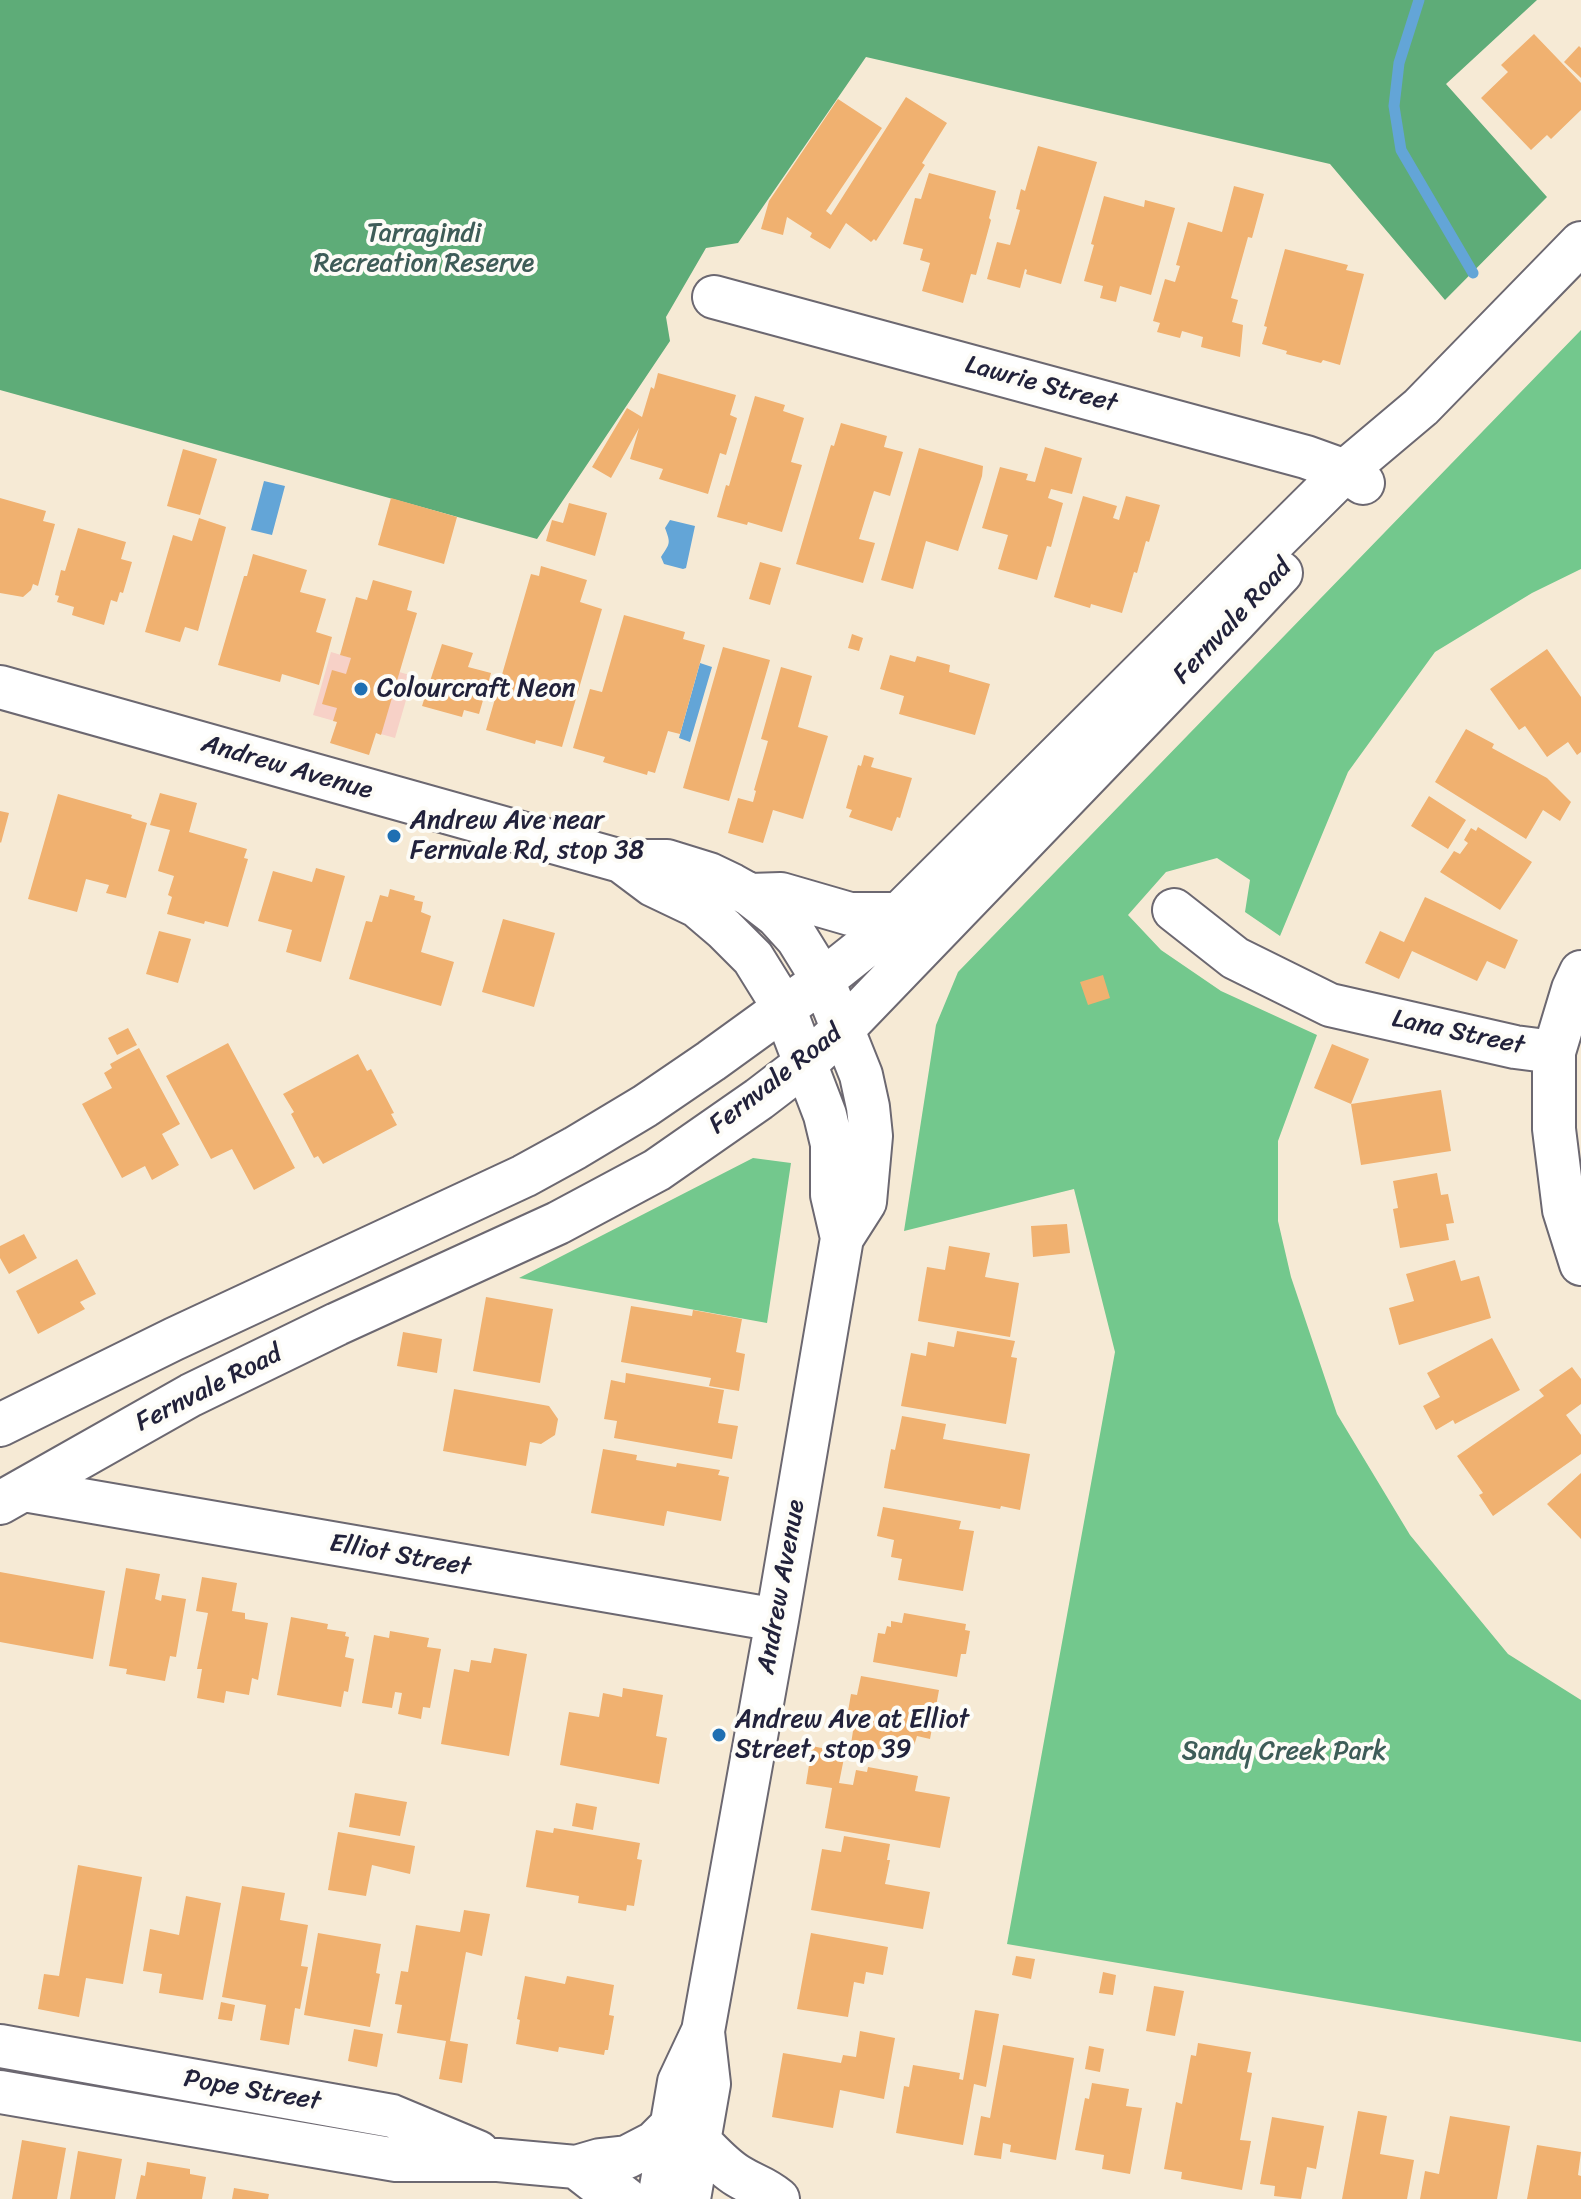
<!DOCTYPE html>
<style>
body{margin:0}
canvas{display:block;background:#f6ead5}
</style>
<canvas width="1581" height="2199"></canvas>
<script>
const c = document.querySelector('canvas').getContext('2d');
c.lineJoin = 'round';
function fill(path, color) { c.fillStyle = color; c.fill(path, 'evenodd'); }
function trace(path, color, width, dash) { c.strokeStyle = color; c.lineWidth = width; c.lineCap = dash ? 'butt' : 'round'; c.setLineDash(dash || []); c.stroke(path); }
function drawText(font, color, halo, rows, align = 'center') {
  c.font = font + ' Sriracha,sans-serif'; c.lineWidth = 8; c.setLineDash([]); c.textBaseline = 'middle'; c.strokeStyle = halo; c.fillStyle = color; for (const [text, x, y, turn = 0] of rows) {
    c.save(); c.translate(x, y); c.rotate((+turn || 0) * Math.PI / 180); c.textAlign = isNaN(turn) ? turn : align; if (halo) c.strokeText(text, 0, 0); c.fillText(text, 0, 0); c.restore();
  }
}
fill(new Path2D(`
 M331,652L413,676L395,738L313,715Z`), '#f7d1c7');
fill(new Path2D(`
 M1581,330V569L1532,593L1435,652L1348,772L1280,936L1245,912L1250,880L1217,858L1166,872L1128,915L1161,950L1221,991L1317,1035L1278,1141V1221L1291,1277L1337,1414L1410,1535L1508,1654L1581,1700V2042L1007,1944L1115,1352L1074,1189L904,1231L936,1025L958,972Z
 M753,1158L791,1163L767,1323L519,1278Z`), '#73c88d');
fill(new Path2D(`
 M0,0H1537L1446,84L1547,197L1445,300L1330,164L866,57L738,243L706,248L666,317L670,341L537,539L0,390Z`), '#5eac78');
fill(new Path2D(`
 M264,481L285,486L272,535L251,530Z
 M670,520L695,526L686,568L683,569L664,564L661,557C670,543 671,544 665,528Z
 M700,663L712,667L690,742L679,738Z`), '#63a5d7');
trace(new Path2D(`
 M1419,0L1399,63L1394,106L1401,150L1473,273`), '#63a5d7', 11);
fill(new Path2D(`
 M1534,34L1581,83V110L1551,139L1547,135L1531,150L1481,98L1508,72L1501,65Z
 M1579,46L1581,48V78L1564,62Z
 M906,97L947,123L922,163L925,165L876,241L874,239L871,242L846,223L830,249L810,237L812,233L787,217L783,235L761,229L769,201L838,99L882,128L826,211L831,215Z
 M1038,146L1097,162L1061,284L1026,274L1027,270L1025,269L1020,288L987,279L997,242L1010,245L1020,210L1016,209L1021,189L1025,191Z
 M929,173L996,191L989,218L991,220L976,275L971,274L963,303L922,291L930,263L920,260L923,249L903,244L915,198L921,199Z
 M1234,186L1264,194L1252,238L1248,237L1231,298L1238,300L1232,322L1243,325L1240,357L1201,347L1203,337L1182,331L1180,338L1157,332L1160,323L1153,321L1165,279L1175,282L1180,266L1176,265L1188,222L1222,232Z
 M1104,196L1144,207L1145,200L1175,208L1151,295L1120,286L1116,302L1100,298L1103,286L1084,281L1094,245L1091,244Z
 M1285,249L1348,265L1346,270L1364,274L1340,365L1323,360L1321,363L1286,354L1287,351L1262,344L1267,327L1264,326Z
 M658,373L736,395L730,415L737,418L726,455L720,453L708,494L659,479L663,469L630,459L639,428L611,478L592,467L627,408L642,417L651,387L654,389Z
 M755,396L785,405L783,411L804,418L791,462L802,465L782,532L748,522L747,525L717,517L726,485L729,486Z
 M841,423L887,436L884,447L903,452L890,496L874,491L871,500L859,539L875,543L863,583L796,564L831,445L834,446Z
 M1045,447L1082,458L1072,494L1051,489L1048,498L1063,503L1051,547L1047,546L1037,580L998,569L1008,535L982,528L1000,467L1028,474L1026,480L1035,482Z
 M919,448L983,466L982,476L958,551L926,541L913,589L881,580Z
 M183,449L217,459L200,515L167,506Z
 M1083,496L1117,506L1113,518L1119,520L1126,496L1160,505L1149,542L1146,541L1137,573L1134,572L1122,613L1091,604L1090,608L1054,597Z
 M0,498L46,511L43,521L55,524L38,586L33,584L31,590L23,597L0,593Z
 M391,498L457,517L444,564L378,545Z
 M569,503L607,513L595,556L546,541L552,520L563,523Z
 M199,518L226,527L198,631L185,627L180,642L145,632L173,535L192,541Z
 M78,528L126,542L121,559L132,562L123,593L120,592L117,602L111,600L104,625L72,615L74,607L57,602L59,596L55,595L61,570L65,571Z
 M253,554L307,570L300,592L326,599L316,632L332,637L319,685L282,674L280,682L218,665L244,576H247Z
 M760,562L781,568L770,605L749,599Z
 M541,566L587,580L580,602L602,609L562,747L536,740L535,744L486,730L531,574L539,576Z
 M373,580L412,591L407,610L417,613L381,735L376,733L369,755L330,743L337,722L333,721L337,708L322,704L332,670L346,674L351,658L340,655L356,597L367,600Z
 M624,615L685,632L683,639L705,645L680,734L668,731L655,773L648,771L647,775L603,762L605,757L573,748L590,689L602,692Z
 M852,634L863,638L859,651L848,648Z
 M442,644L473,653L468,667L491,673L479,714L464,710L462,717L422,706Z
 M723,647L770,660L729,801L683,788Z
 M1547,649L1581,697V752L1577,755L1568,742L1547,757L1525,726L1519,730L1490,689Z
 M890,655L915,662L917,656L950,665L949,672L990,684L975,735L899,714L904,696L880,689Z
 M781,667L812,676L798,727L828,736L803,819L773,810L763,843L728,833L738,798L753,802L756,791L754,790L768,741L761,739Z
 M1466,729L1494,744L1492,748L1547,778L1571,802L1560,821L1543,810L1526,839L1435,782Z
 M864,755L874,758L871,767L912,778L900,818L897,817L892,831L849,817L852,810L846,808L858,765L861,766Z
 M160,793L197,803L189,832L247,849L244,858L248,859L228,927L205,921L204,924L167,914L172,897L168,895L174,876L158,871L170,830L150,825Z
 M58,794L132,815L131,818L147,823L126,898L106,893L109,885L86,879L77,912L28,899Z
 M1429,796L1466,820L1448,849L1411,826Z
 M0,811L9,813L1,843L0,842Z
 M1478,827L1532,862L1500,910L1440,872L1454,851L1460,854L1468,843L1464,840L1471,828L1476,831Z
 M316,868L345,876L321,962L286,952L292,930L258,921L273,871L312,882Z
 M390,889L415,896L414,900L423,902L421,912L431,916L421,952L454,962L441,1006L349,979L366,921L372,922L380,895L388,897Z
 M1425,897L1518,940L1505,969L1487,961L1477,981L1412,951L1399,979L1365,963L1380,931L1404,942Z
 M503,919L555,933L534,1007L482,992Z
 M159,931L191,939L178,983L146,974Z
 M1103,975L1110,998L1088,1005L1080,982Z
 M128,1028L137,1045L117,1055L108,1038Z
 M228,1043L295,1168L254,1190L232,1149L211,1159L166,1076Z
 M1332,1044L1369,1059L1351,1104L1314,1088Z
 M139,1048L180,1124L162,1134L179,1165L152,1180L145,1166L122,1178L82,1104L112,1088L104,1073L112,1068L110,1064Z
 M358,1054L367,1071L371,1069L394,1113L391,1114L397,1125L323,1164L318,1156L314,1158L291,1114L294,1112L283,1094Z
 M1441,1090L1451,1151L1361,1165L1351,1104Z
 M1437,1173L1441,1195L1448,1194L1454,1223L1446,1224L1449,1240L1400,1248L1393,1209L1398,1208L1393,1181Z
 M1067,1224L1070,1253L1033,1257L1031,1226Z
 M24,1234L37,1258L9,1274L0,1258V1246Z
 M949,1246L990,1253L985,1277L1019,1283L1010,1337L918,1321L927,1267L945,1270Z
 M77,1259L96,1294L80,1302L85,1309L38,1334L16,1291Z
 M1455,1260L1461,1281L1479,1276L1491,1318L1399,1345L1389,1308L1414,1301L1406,1274Z
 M486,1297L553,1309L540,1383L473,1371Z
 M631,1306L692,1316L693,1310L742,1319L736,1352L745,1354L739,1391L709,1386L711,1378L621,1362Z
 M957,1331L1015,1341L1011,1357L1017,1358L1006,1424L901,1406L911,1353L926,1356L928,1342L954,1347Z
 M403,1332L442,1339L437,1373L397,1366Z
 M1492,1338L1520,1390L1455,1424L1453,1420L1436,1430L1423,1406L1440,1397L1427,1373Z
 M1572,1367L1581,1379V1404L1566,1415L1581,1435V1454L1493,1516L1479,1495L1483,1493L1457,1456L1544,1396L1539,1390Z
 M626,1373L724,1390L718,1423L738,1426L732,1459L614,1438L617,1421L604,1419L611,1380L625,1383Z
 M454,1389L549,1406L558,1419L555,1435L541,1444L530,1442L526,1466L443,1451Z
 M902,1416L946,1424L943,1439L1030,1454L1020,1510L1001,1506L1000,1509L884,1488L891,1449L895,1450Z
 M603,1449L637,1455L636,1460L676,1467L677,1463L720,1470L718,1475L729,1477L721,1521L667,1511L664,1526L591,1513Z
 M1581,1473V1539L1547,1504Z
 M883,1507L961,1521L959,1529L974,1531L963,1591L898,1580L902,1559L891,1557L894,1540L877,1536Z
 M126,1568L160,1574L155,1599L161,1601L162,1595L186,1599L176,1657L170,1656L165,1681L126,1674L127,1669L109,1666Z
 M0,1572L105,1591L93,1659L0,1642Z
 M202,1577L237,1583L232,1611L245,1613V1619L268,1623L258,1680L252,1678L249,1695L226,1691L224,1703L197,1698L202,1669H197L208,1613L196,1611Z
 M904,1613L966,1624L965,1630L970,1631L966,1654H961L957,1677L873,1662L878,1633L885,1634L887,1626L891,1627V1621L902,1623Z
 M291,1617L328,1624L327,1629L346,1632L345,1636L349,1637L345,1657L354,1659L348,1692L344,1691L341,1707L277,1695Z
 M390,1631L429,1638L427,1647L441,1649L430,1708L423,1707L421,1719L398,1714L402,1693L395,1692L392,1708L362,1703L374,1635L389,1638Z
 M494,1648L527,1654L509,1756L441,1744L454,1669L469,1672L471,1660L491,1663Z
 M861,1676L939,1690L930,1739L917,1736L911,1755L851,1744L853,1731L845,1729L851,1694L857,1695Z
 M623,1688L663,1695L656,1736L667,1738L659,1784L560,1765L569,1712L599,1717L603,1693L622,1697Z
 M812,1746L845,1753L839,1783L853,1785L856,1770L867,1772L868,1767L918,1776L915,1791L950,1797L940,1848L825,1828L832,1788L806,1784Z
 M355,1793L407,1802L400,1836L349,1827Z
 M576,1803L597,1807L593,1830L572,1826Z
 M554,1828L640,1843L637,1859L642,1860L634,1906L627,1905L626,1911L578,1903L579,1896L526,1887L536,1830L553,1833Z
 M338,1832L415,1846L410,1874L372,1865L366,1896L328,1890Z
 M844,1836L890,1844L887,1860H890L885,1884L930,1892L923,1929L811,1910L822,1849L841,1852Z
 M78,1865L142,1877L123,1984L86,1978L79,2017L38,2009L44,1974L59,1976Z
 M242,1886L285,1893L280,1920L308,1925L301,1966L308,1967L300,2009L295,2008L289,2045L260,2040L266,2005L222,1997Z
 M186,1896L221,1903L203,2000L159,1993L162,1974L143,1971L150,1929L179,1935Z
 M464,1910L490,1914L482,1956L466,1952L450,2041L468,2044L462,2083L439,2079L446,2041L397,2033L402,2005L395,2004L401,1971L408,1972L416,1925L460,1932Z
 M318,1933L381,1944L376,1973L380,1974L370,2027L304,2015Z
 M811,1933L888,1947L883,1975L866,1972L864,1984L854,1982L848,2017L797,2009Z
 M1016,1956L1035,1959L1031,1979L1012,1975Z
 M1103,1972L1116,1975L1113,1995L1099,1993Z
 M525,1976L565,1984L567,1976L614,1985L609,2015L614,2016L608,2050H605L604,2055L559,2047L558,2052L516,2044L520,2020L517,2019Z
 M1154,1986L1184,1991L1175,2036L1146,2031Z
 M221,2002L235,2005L232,2021L218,2019Z
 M975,2010L999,2014L986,2087L974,2084L963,2145L896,2133L904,2086L909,2087L913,2065L960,2073L959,2079L963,2080Z
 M354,2029L383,2034L377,2067L348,2061Z
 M860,2031L895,2038L884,2099L840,2090L833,2128L772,2117L783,2053L841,2063L843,2055L856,2057Z
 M1198,2043L1251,2052L1247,2072L1252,2073L1240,2140L1251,2141L1242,2190L1181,2179L1182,2172L1164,2169L1176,2102L1182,2104L1191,2055L1196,2056Z
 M1003,2045L1074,2058L1056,2160L1010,2152L1011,2145L1003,2143L1001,2159L974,2155L981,2116L990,2118Z
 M1089,2046L1104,2049L1100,2072L1085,2069Z
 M1092,2083L1129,2089L1126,2106L1142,2108L1130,2174L1102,2169L1104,2155L1075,2150L1085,2098L1089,2099Z
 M1358,2111L1387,2116L1380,2154L1414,2160L1407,2199H1342Z
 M1450,2116L1510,2126L1497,2199H1420L1425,2171L1439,2174Z
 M1272,2117L1324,2126L1316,2169L1307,2167L1301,2199L1274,2196L1275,2186L1260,2184Z
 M22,2140L66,2148L57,2199H12Z
 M1537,2145L1581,2152L1578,2175L1581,2176V2199H1527Z
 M78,2151L122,2159L115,2199H70Z
 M147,2162L190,2169V2174L206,2177L202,2199H136L141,2175L145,2176Z
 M234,2188L269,2194L268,2199H232Z`), '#f0b170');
const minor = new Path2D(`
 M714,297L1306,457L1345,471L1363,483
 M0,687L621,861H667L709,874L732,885L750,895L777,916L797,938L823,980L861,1075L868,1107L871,1136L865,1202L842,1238
 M621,861L653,885L697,906L724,929L753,958L784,1008L825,1115L832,1144V1195L842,1238L777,1620L703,2031L679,2082L659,2199
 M750,895L781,894L850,914H899
 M1174,910L1235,958L1330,1005L1515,1047L1554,1052V1129L1564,1210L1581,1264
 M1554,1052L1573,989L1581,972
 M0,1425L174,1339L524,1176L575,1148L645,1106L711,1061L823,980L872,941L1345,471L1421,407L1581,243
 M24,1490L777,1620
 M0,1503L191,1395L337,1324L558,1223L657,1170L759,1099L806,1063L843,1029L1235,622L1281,573
 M0,2046L392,2116L478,2152
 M0,2092L396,2160H498L576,2167L600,2160L627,2157L654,2143L671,2126
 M699,2141C711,2153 723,2167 738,2176C754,2186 762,2186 778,2199
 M576,2167L598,2184L617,2192L626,2199
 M689,2199L709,2084L703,2032`);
trace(minor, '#6c6871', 46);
trace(minor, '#fff', 42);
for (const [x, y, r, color] of [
 [361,689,8,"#1f6fb2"],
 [394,836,8,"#1f6fb2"],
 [719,1735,8,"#1f6fb2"]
]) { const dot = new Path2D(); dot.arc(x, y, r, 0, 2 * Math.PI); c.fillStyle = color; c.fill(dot); trace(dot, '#fdfcf7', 3); }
drawText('26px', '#3e5c58', '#fdfcf7', [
 ["Tarragindi",424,234],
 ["Recreation Reserve",424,264],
 ["Sandy Creek Park",1284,1752]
]);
drawText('26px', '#22223b', '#fdfcf7', [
 ["Lawrie Street",1041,385,15],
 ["Fernvale Road",1233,622,-47],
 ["Andrew Avenue",287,768,16],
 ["Lana Street",1458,1033,12],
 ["Fernvale Road",776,1080,-38],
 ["Fernvale Road",209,1389,-27],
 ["Elliot Street",400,1556,10],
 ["Andrew Avenue",782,1587,-80],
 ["Pope Street",252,2091,10]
]);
drawText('26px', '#22223b', '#fdfcf7', [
 ["Colourcraft Neon",377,689],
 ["Andrew Ave near",410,821],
 ["Fernvale Rd, stop 38",410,851],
 ["Andrew Ave at Elliot",735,1720],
 ["Street, stop 39",735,1750]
], 'left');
</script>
